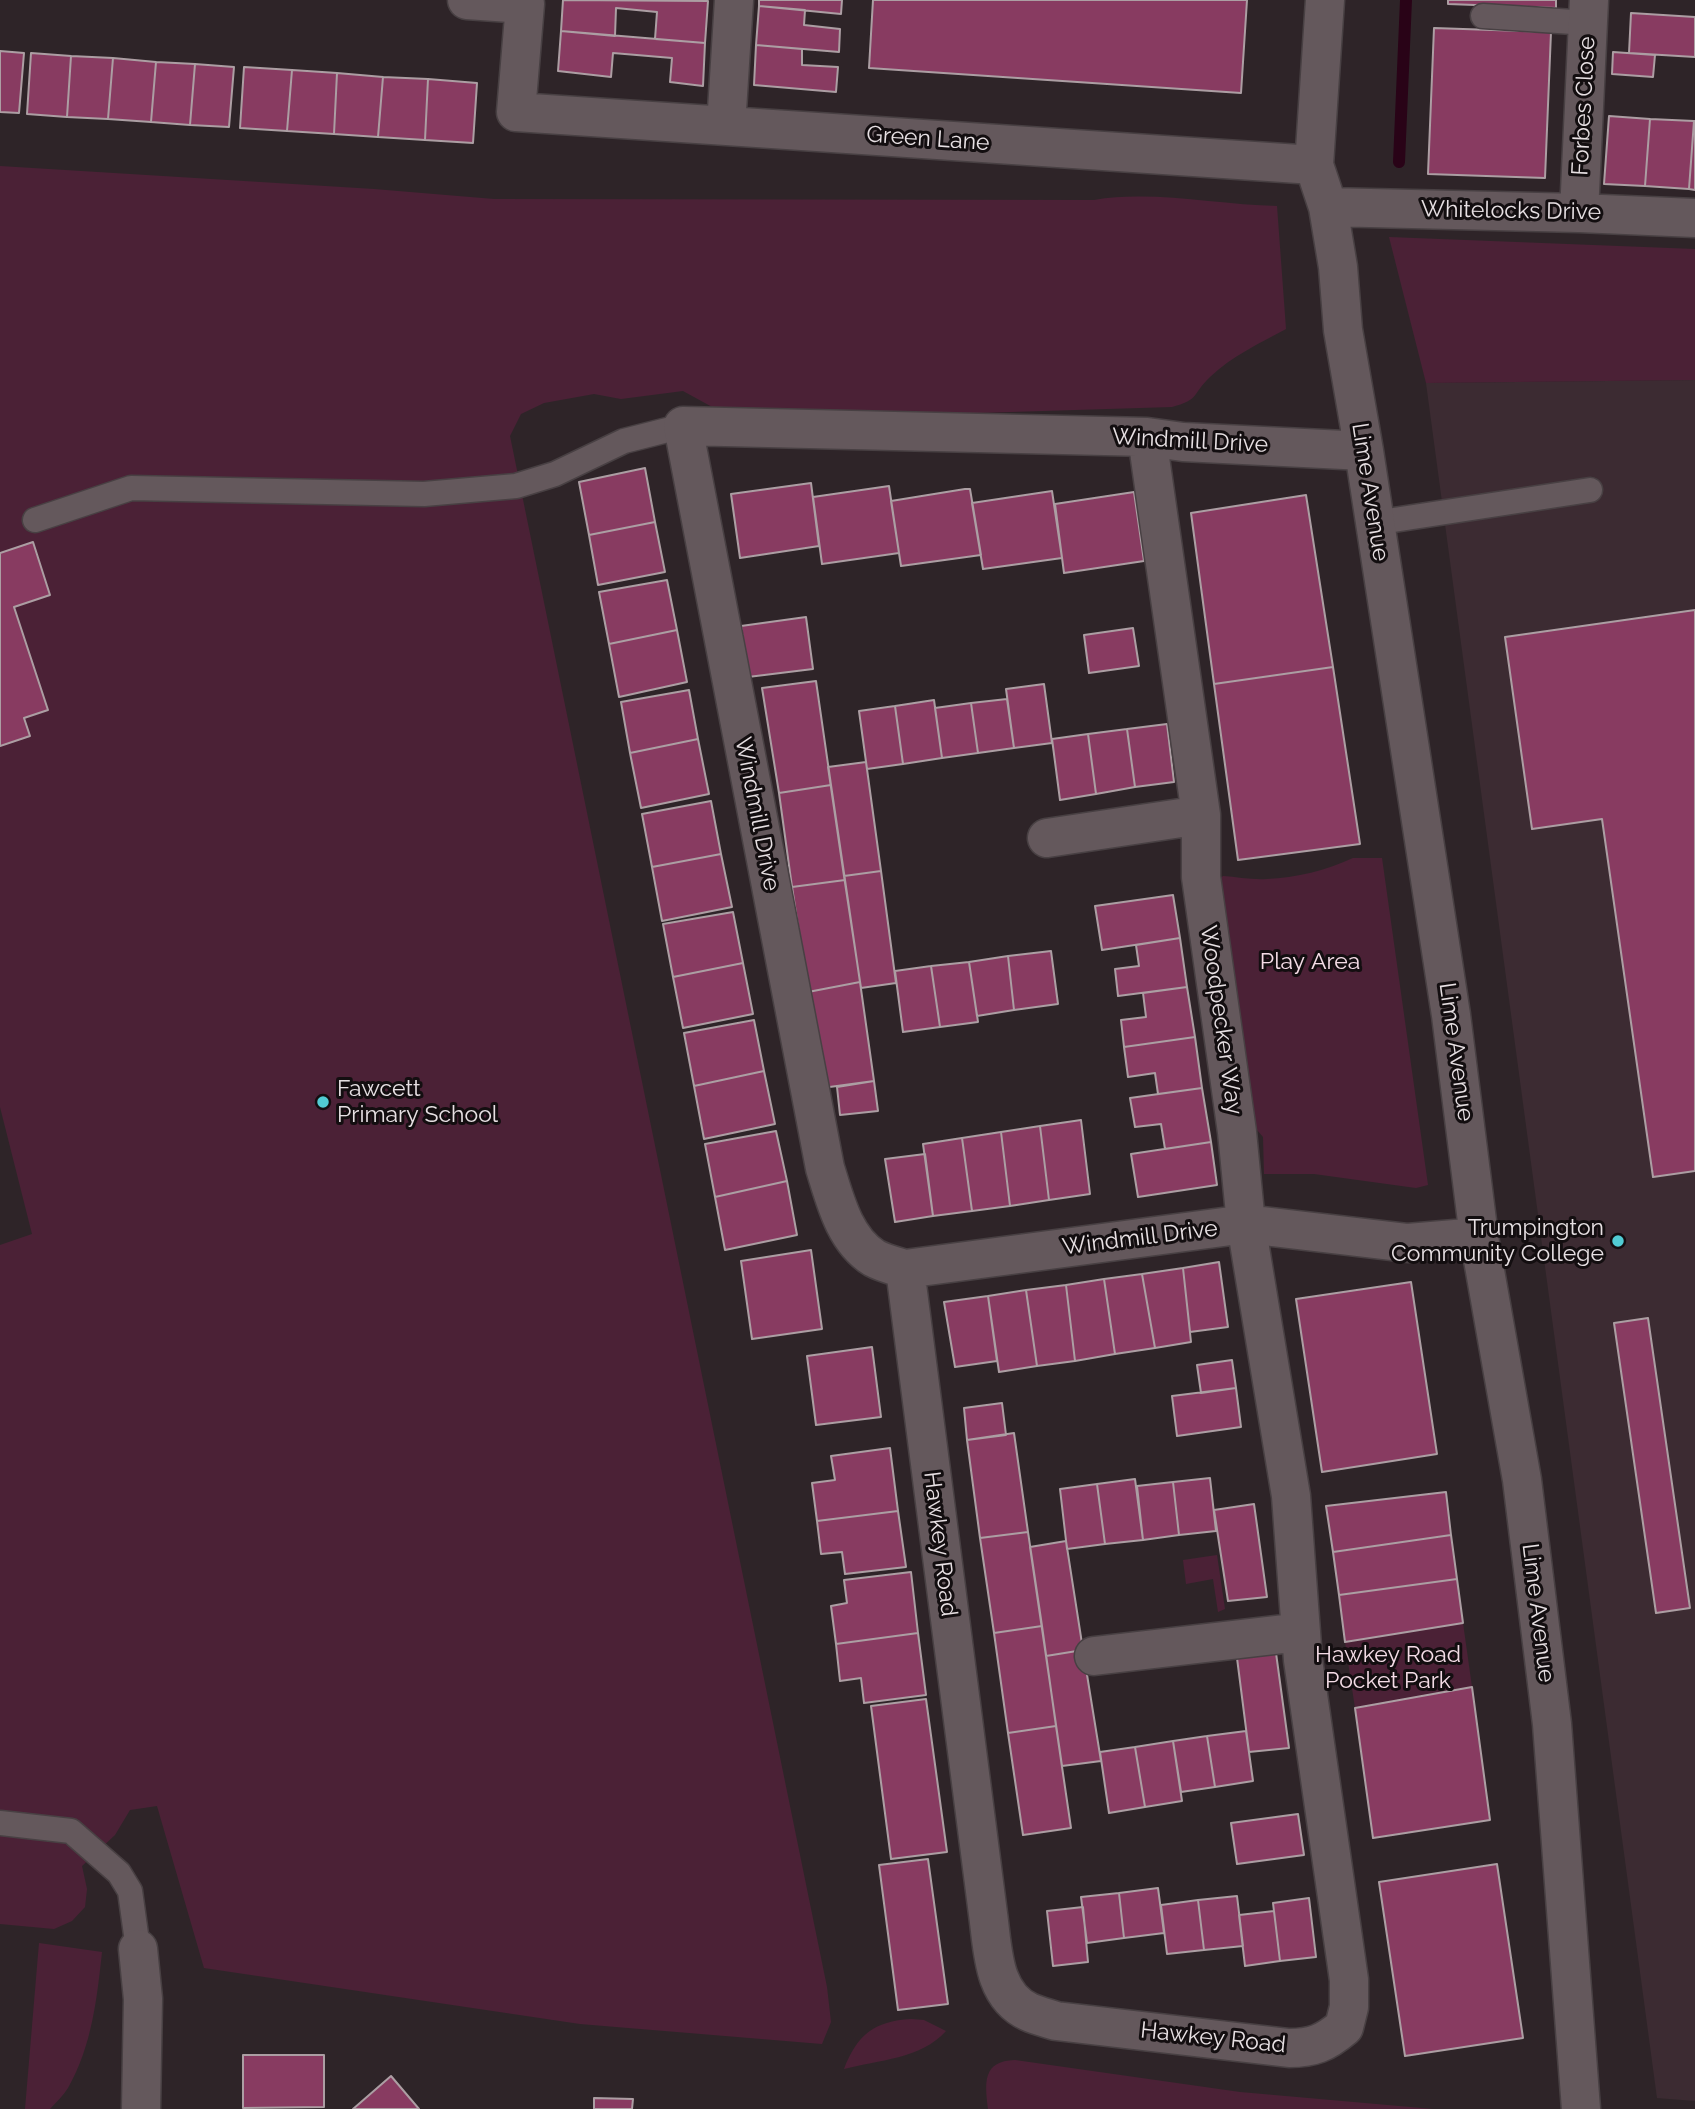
<!DOCTYPE html>
<style>
body{margin:0}
canvas{display:block;background:#2e2428}
</style>
<canvas width="1695" height="2109"></canvas>
<script>
const c = document.querySelector('canvas').getContext('2d');
c.lineJoin = 'round';
function fill(path, color) { c.fillStyle = color; c.fill(path, 'evenodd'); }
function trace(path, color, width, dash) { c.strokeStyle = color; c.lineWidth = width; c.lineCap = dash ? 'butt' : 'round'; c.setLineDash(dash || []); c.stroke(path); }
function drawText(font, color, halo, rows, align = 'center') {
  c.font = font + ' Raleway,sans-serif'; c.lineWidth = 6; c.setLineDash([]); c.textBaseline = 'middle'; c.strokeStyle = halo; c.fillStyle = color; for (const [text, x, y, turn = 0] of rows) {
    c.save(); c.translate(x, y); c.rotate((+turn || 0) * Math.PI / 180); c.textAlign = isNaN(turn) ? turn : align; if (halo) c.strokeText(text, 0, 0); c.fillText(text, 0, 0); c.restore();
  }
}
fill(new Path2D(`
 M1695,380V2101L1657,2098L1426,383Z`), '#3c2b32');
fill(new Path2D(`
 M0,166L374,189L494,199L1094,200C1152,190 1218,205 1277,206L1286,329C1260,343 1232,356 1210,377C1191,395 1201,399 1172,407L913,415L725,414L683,391L621,399L594,394L544,403L521,414L510,436L827,1987L831,2022L822,2044L580,2024L204,1968L157,1806L130,1810L115,1835L82,1866L87,1889L85,1907L72,1921L54,1929L0,1924V1245L32,1234L0,1107Z
 M1389,237L1695,249V380L1426,383Z
 M1353,858H1382L1428,1185L1416,1188L1314,1174H1264L1263,1137L1246,1117L1215,883L1223,876C1237,877 1252,880 1267,879C1296,878 1327,870 1353,858Z
 M1217,1555L1225,1609L1218,1612L1213,1579L1186,1584L1183,1560Z
 M1463,1623L1472,1687L1355,1708L1345,1642Z
 M39,1943L102,1952C97,1998 92,2046 68,2088C63,2096 56,2102 50,2109H25Z
 M911,2019L924,2020L946,2031C921,2059 878,2060 844,2069C857,2035 874,2021 911,2019Z
 M1015,2060L1240,2092L1433,2109H988C985,2083 982,2061 1015,2060Z`), '#4b2136');
trace(new Path2D(`
 M1399,162L1406,0`), '#290317', 12);
const building = new Path2D(`
 M563,0L708,1L705,43L655,39L657,12L616,8L615,36L561,31Z
 M759,0H842L841,14L759,6Z
 M873,0H1247L1241,93L869,68Z
 M1448,0H1556V8L1448,4Z
 M759,6L805,10L804,25L840,29L839,52L756,45Z
 M1631,13L1695,17V57L1629,53Z
 M1434,28L1551,32L1545,178L1428,174Z
 M561,31L705,43L703,86L670,82L672,58L613,53L611,77L558,71Z
 M756,45L802,49V65L838,67L836,92L754,85Z
 M0,51L24,53L19,113L0,112Z
 M1613,52L1655,55L1653,77L1612,74Z
 M31,53L71,56L67,117L27,114Z
 M71,56L113,58L108,119L67,117Z
 M113,58L156,62L151,122L108,119Z
 M156,62L195,64L190,125L151,122Z
 M195,64L234,67L229,127L190,125Z
 M244,67L292,70L287,131L240,128Z
 M292,70L337,73L334,134L287,131Z
 M337,73L383,77L378,137L334,134Z
 M383,77L428,79L425,140L378,137Z
 M428,79L477,83L473,143L425,140Z
 M1609,116L1650,119L1645,186L1604,184Z
 M1650,119L1694,121L1689,189L1645,186Z
 M1694,121H1695V190L1689,189Z
 M645,468L655,522L589,535L579,482Z
 M811,483L819,546L740,558L731,494Z
 M889,486L899,553L822,564L813,497Z
 M965,489H970L981,555L901,566L891,501Z
 M1052,491L1062,558L983,569L972,503Z
 M1134,492L1144,561L1064,573L1055,504Z
 M1306,495L1333,667L1214,684L1191,513Z
 M655,522L665,572L598,585L589,535Z
 M33,542L50,595L14,607L48,710L24,718L30,736L0,746V553Z
 M667,580L677,630L609,644L599,592Z
 M1695,610V1171L1653,1177L1602,819L1532,829L1505,637Z
 M806,617L813,669L748,677L741,626Z
 M1133,628L1139,666L1089,673L1084,635Z
 M677,630L687,682L619,697L609,644Z
 M1333,667L1360,844L1238,860L1214,684Z
 M816,681L831,785L779,793L762,688Z
 M1044,684L1052,743L1014,748L1006,689Z
 M689,690L698,739L630,753L621,702Z
 M1007,699L1014,748L978,753L971,703Z
 M934,700L942,758L903,764L895,706Z
 M971,703L978,753L942,758L935,708Z
 M895,706L903,764L867,769L859,711Z
 M1167,724L1174,782L1135,787L1127,729Z
 M1127,729L1135,787L1096,794L1088,734Z
 M1088,734L1096,794L1060,800L1052,739Z
 M698,739L709,794L641,808L630,753Z
 M866,762L881,871L844,876L828,767Z
 M831,785L845,880L792,887L779,793Z
 M711,801L721,854L652,867L642,814Z
 M721,854L732,907L662,921L652,867Z
 M881,871L896,983L861,988L844,876Z
 M845,880L860,982L808,992L792,887Z
 M1173,895L1180,938L1102,950L1095,906Z
 M733,912L743,963L673,977L663,924Z
 M1180,938L1187,987L1118,996L1115,969L1139,966L1136,945Z
 M1051,951L1058,1004L1014,1010L1008,956Z
 M1008,956L1014,1010L977,1016L969,962Z
 M969,962L978,1022L940,1027L931,966Z
 M743,963L753,1014L683,1028L673,977Z
 M931,966L940,1027L903,1032L895,971Z
 M860,982L874,1081L822,1088L808,992Z
 M1187,987L1195,1037L1124,1047L1121,1020L1146,1017L1143,993Z
 M754,1020L764,1071L694,1086L684,1033Z
 M1195,1037L1202,1088L1158,1094L1155,1073L1128,1077L1124,1047Z
 M764,1071L775,1124L704,1139L694,1086Z
 M874,1081L878,1111L840,1115L837,1087Z
 M1202,1088L1211,1142L1165,1149L1161,1124L1135,1127L1130,1098Z
 M1081,1120L1090,1194L1049,1200L1040,1126Z
 M1040,1126L1049,1200L1010,1206L1001,1132Z
 M776,1131L787,1181L715,1197L705,1144Z
 M1001,1132L1010,1206L972,1211L962,1138Z
 M962,1138L972,1211L933,1216L923,1144Z
 M1211,1142L1217,1185L1138,1197L1131,1154Z
 M925,1154L933,1216L895,1222L885,1159Z
 M787,1181L797,1235L725,1250L715,1197Z
 M811,1250L822,1329L752,1339L741,1261Z
 M1219,1262L1228,1327L1190,1332L1183,1268Z
 M1183,1268L1191,1342L1155,1348L1142,1274Z
 M1142,1274L1155,1348L1115,1354L1104,1279Z
 M1104,1279L1115,1354L1075,1361L1066,1285Z
 M1411,1282L1437,1454L1322,1472L1296,1299Z
 M1066,1285L1075,1361L1037,1366L1026,1290Z
 M1026,1290L1037,1366L999,1372L988,1296Z
 M988,1296L997,1361L955,1367L944,1302Z
 M1648,1318L1690,1608L1656,1613L1614,1323Z
 M872,1347L881,1417L816,1425L807,1356Z
 M1232,1360L1236,1388L1201,1393L1197,1365Z
 M1236,1388L1241,1427L1177,1436L1172,1396Z
 M1002,1403L1006,1435L967,1440L964,1408Z
 M1014,1433L1028,1532L980,1538L967,1440Z
 M890,1448L898,1511L817,1521L812,1483L835,1480L831,1456Z
 M1210,1478L1216,1531L1179,1535L1173,1482Z
 M1135,1479L1143,1540L1105,1544L1097,1484Z
 M1173,1482L1179,1535L1143,1540L1137,1486Z
 M1097,1484L1105,1544L1067,1549L1060,1489Z
 M1446,1492L1451,1535L1333,1552L1326,1506Z
 M1254,1504L1267,1597L1228,1601L1214,1510Z
 M898,1511L906,1567L845,1574L842,1552L821,1554L817,1521Z
 M1028,1532L1042,1626L994,1633L980,1538Z
 M1451,1535L1457,1579L1339,1595L1333,1552Z
 M1066,1541L1083,1650L1046,1656L1030,1547Z
 M911,1572L918,1633L836,1644L831,1606L847,1603L844,1580Z
 M1457,1579L1463,1623L1345,1642L1339,1595Z
 M1042,1626L1056,1726L1008,1733L994,1633Z
 M918,1633L926,1695L864,1703L861,1678L840,1681L836,1644Z
 M1083,1650L1101,1761L1062,1766L1046,1656Z
 M1276,1653L1289,1748L1249,1752L1237,1658Z
 M1472,1687L1490,1820L1373,1838L1355,1708Z
 M926,1699L947,1852L891,1859L871,1706Z
 M1056,1726L1071,1828L1023,1835L1008,1733Z
 M1246,1731L1253,1781L1215,1787L1207,1736Z
 M1207,1736L1215,1787L1181,1792L1173,1741Z
 M1173,1741L1182,1801L1145,1807L1135,1747Z
 M1135,1747L1145,1807L1109,1813L1100,1752Z
 M1298,1814L1304,1855L1237,1864L1231,1823Z
 M928,1859L948,2004L898,2010L879,1865Z
 M1497,1864L1523,2038L1405,2056L1379,1882Z
 M1158,1888L1164,1933L1124,1938L1119,1893Z
 M1119,1893L1124,1938L1087,1943L1081,1897Z
 M1237,1896L1243,1946L1204,1950L1198,1900Z
 M1309,1898L1316,1957L1280,1961L1273,1903Z
 M1198,1900L1204,1950L1167,1954L1161,1905Z
 M1083,1907L1088,1962L1053,1966L1047,1911Z
 M1274,1911L1280,1961L1245,1966L1239,1915Z
 M243,2055H324V2107L243,2108Z
 M391,2076L419,2109H353Z
 M594,2098L633,2099L632,2109H594Z`);
fill(building, '#883b61');
trace(building, '#ac9ea3', 2);
const lane = new Path2D(`
 M1483,16L1588,23
 M35,520L131,488L424,494L516,486L555,474L624,441L683,426
 M1374,523L1590,490
 M0,1823L71,1831L119,1873L130,1891L138,1949`);
const street = new Path2D(`
 M467,0L525,4L516,112L1314,165
 M1325,0L1314,165L1328,207L1338,267L1343,330L1364,451L1451,1015L1479,1237L1522,1480L1552,1724L1581,2109
 M726,126L734,0
 M1328,207L1579,213L1695,218
 M1579,213L1589,0
 M1364,451L1183,442L1147,437L683,426L825,1168C835,1200 844,1239 874,1258C883,1263 895,1266 905,1269L1246,1224L1408,1243L1479,1237
 M1047,838L1201,815
 M905,1269L988,1914C993,1949 992,1995 1029,2012C1038,2016 1047,2018 1056,2021L1289,2048C1313,2048 1325,2043 1344,2027L1349,2007V1980L1303,1660L1291,1496L1246,1224L1237,1132L1201,877V815L1147,437
 M1094,1656L1301,1632
 M138,1949L143,1999L141,2109`);
trace(lane, '#484043', 27);
trace(street, '#484043', 41);
trace(lane, '#64585c', 24);
trace(street, '#64585c', 38);
for (const [x, y, r, color] of [
 [323,1102,7,"#51ccd4"],
 [1618,1241,7,"#51ccd4"]
]) { const dot = new Path2D(); dot.arc(x, y, r, 0, 2 * Math.PI); c.fillStyle = color; c.fill(dot); trace(dot, '#130e10', 2.5); }
drawText('23px', '#e7e0e3', '#130e10', [
 ["Forbes Close",1584,106,-87],
 ["Green Lane",928,139,4],
 ["Whitelocks Drive",1511,211,1],
 ["Windmill Drive",1190,441,3],
 ["Lime Avenue",1370,492,81],
 ["Windmill Drive",757,814,79],
 ["Woodpecker Way",1221,1020,82],
 ["Lime Avenue",1456,1052,82],
 ["Windmill Drive",1140,1238,-7],
 ["Hawkey Road",940,1544,83],
 ["Lime Avenue",1538,1613,83],
 ["Hawkey Road",1213,2038,6]
]);
drawText('23px', '#f4dce6', '#130e10', [
 ["Play Area",1310,962],
 ["Hawkey Road",1388,1655],
 ["Pocket Park",1388,1681]
]);
drawText('23px', '#e7e0e3', '#130e10', [
 ["Fawcett",337,1089],
 ["Primary School",337,1115],
 ["Trumpington",1604,1228,"right"],
 ["Community College",1604,1254,"right"]
], 'left');
</script>
